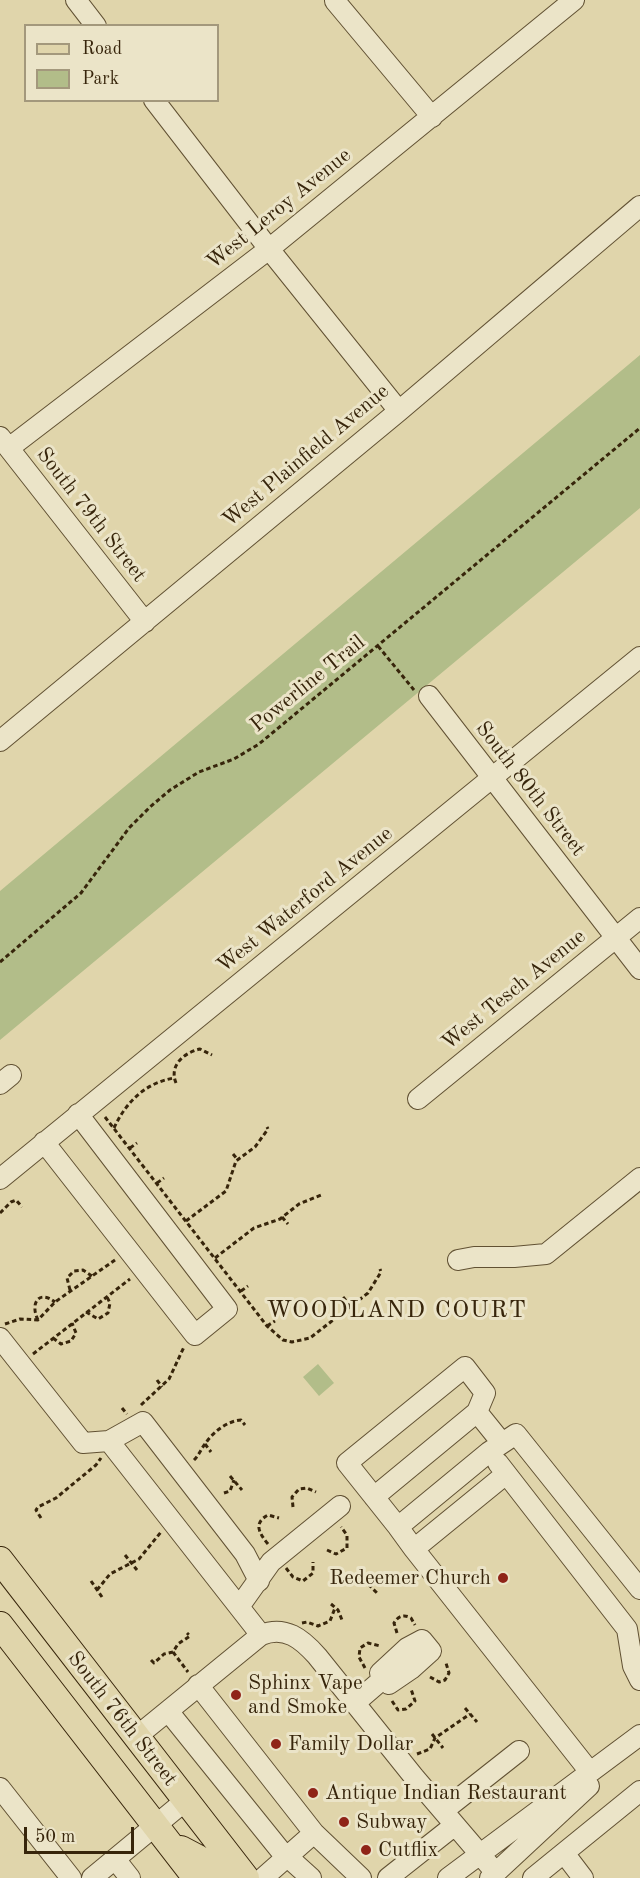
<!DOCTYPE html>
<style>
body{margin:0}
#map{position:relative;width:640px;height:1878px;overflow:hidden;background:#e0d5ab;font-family:"Old Standard TT",serif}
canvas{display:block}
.legend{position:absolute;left:24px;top:24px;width:195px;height:78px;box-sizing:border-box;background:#ebe4c8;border:2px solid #a3987c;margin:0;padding:8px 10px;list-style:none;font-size:18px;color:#37250b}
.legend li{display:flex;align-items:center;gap:12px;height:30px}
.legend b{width:30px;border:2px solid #a3987c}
.scale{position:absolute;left:24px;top:1827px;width:110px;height:27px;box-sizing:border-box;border:3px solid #37250b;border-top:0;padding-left:8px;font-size:18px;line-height:21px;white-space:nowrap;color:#37250b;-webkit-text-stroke:4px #ebe4c8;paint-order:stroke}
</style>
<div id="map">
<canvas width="640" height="1878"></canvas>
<ul class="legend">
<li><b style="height:8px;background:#e0d5ab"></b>Road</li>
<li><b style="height:16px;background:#b2bd89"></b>Park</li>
</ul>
<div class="scale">50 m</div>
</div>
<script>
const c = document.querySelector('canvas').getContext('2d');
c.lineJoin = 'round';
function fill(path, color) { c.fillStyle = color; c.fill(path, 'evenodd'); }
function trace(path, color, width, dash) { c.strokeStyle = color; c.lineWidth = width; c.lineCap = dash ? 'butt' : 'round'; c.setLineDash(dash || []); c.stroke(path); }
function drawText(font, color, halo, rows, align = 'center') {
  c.font = font + ' "Old Standard TT",serif'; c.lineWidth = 6; c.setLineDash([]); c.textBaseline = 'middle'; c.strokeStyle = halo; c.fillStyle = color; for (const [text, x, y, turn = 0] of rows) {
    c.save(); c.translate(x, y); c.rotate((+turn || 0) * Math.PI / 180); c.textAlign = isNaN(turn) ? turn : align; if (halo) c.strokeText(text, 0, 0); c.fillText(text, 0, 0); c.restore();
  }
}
fill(new Path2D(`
 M640,355V508L0,1040V891Z
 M318,1364L334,1383L319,1396L303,1377Z`), '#b2bd89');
const minor = new Path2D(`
 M76,0L96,26
 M335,1L432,117
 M154,100L269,249L399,411
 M0,437L145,622
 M9,448L269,249L574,0
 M429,696L640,969
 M0,741L399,411L640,206
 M0,1084L11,1075
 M418,1099L640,918
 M44,1142L195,1335L227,1309L78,1114
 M0,1179L640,657
 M458,1260L474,1257H514L546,1254L640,1178
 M0,1338L83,1443L109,1441L261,1635
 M109,1441L143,1422L245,1554L259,1581
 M498,1463L627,1629L633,1666L640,1680
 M506,1474L414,1549L590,1772
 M374,1497L477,1412
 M398,1527L347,1463L465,1367L485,1393L477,1412L502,1443
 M414,1549L398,1527L489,1452L516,1434L640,1589
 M239,1607L271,1562L340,1506
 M198,1685L314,1833L361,1878
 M355,1703L384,1678L389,1684L411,1669L431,1651L422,1640L407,1648L380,1673L384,1678
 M168,1711L280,1850L311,1878
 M136,1737L261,1635C285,1625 302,1639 317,1656L414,1777L496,1873
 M0,1788L71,1878
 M443,1811L519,1751
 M564,1853L583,1878
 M115,1859L130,1878
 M92,1878L185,1801
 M263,1878L314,1833
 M388,1878L455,1825
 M448,1878L640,1735
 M490,1878L589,1786
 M533,1878L640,1791`);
const major = new Path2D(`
 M0,1560L246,1878
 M0,1625L196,1878
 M181,1849L198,1858L222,1878`);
trace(minor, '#615133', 22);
trace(major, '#37250b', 28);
trace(new Path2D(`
 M378,646L414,690
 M0,962L81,893L129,828L150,807L170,790L199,772L234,759L259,744L640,428
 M176,1083C169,1066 183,1053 200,1049L212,1055
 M105,1117L267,1326L283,1340L292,1342L310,1338L368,1293L381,1272L380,1269
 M114,1128C126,1102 145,1083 174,1078
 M130,1148L137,1143
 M233,1154L238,1160
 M157,1183L164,1178
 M0,1213L11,1202L16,1200L22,1207
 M282,1217L288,1224
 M186,1221L226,1191L236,1161L255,1147L268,1129L267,1127
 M215,1258L254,1228L280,1219L299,1204L321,1195L322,1197
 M70,1290L67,1278L74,1271L83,1270L92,1276
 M241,1291L248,1286
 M343,1297L351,1307
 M86,1312L98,1319L108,1313L110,1303L107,1297
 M38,1320C30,1304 38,1289 55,1302
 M5,1324L20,1319L38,1320L55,1302L115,1260
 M267,1326L275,1321
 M53,1338L61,1344L71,1341L76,1333L72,1323
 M33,1354L130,1279
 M157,1380L162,1387
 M141,1405L169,1379L184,1347
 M122,1408L127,1414
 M205,1444L211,1452
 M194,1460C199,1455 201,1449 205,1444C213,1432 227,1421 241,1420L245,1425
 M230,1476L242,1490
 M224,1493L230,1491L234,1480
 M293,1507L292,1497L299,1489L307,1488L316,1492
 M41,1518L36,1510L38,1507L56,1498L96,1465L101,1458
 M268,1544C259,1533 253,1523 268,1515L279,1518
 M327,1550L336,1554L347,1548V1535L341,1527
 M125,1555L137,1570
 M286,1568L293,1577L303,1581L313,1573V1562
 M363,1579L377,1593
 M91,1581L102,1597
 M97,1590L110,1574L139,1559L161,1532
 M331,1604L338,1610L342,1620
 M302,1623L307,1622L318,1626L330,1621L335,1608
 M397,1633L394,1623C398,1616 404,1614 411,1618L415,1625
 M173,1652L188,1672
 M151,1660L154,1663L164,1654L173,1652L178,1644L190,1636L187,1633
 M365,1668L359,1657L360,1648L368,1643L380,1646
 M430,1677L439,1682L445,1680L449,1673L446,1663
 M392,1701L398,1710L406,1709L415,1701L411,1689
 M465,1708L477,1722
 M432,1734L443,1748
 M417,1754L430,1749L435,1738L470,1714`), '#37250b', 3, [4.5, 3]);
trace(minor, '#ebe4c8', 20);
trace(major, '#e0d5ab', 26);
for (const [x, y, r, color] of [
 [503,1578,6,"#8f2418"],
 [236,1695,6,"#8f2418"],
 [276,1744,6,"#8f2418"],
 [313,1793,6,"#8f2418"],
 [344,1822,6,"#8f2418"],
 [366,1850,6,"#8f2418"]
]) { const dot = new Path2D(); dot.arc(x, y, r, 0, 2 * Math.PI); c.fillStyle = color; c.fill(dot); trace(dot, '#ebe4c8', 2); }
drawText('21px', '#37250b', '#ebe4c8', [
 ["West Leroy Avenue",279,209,-39],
 ["West Plainfield Avenue",306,456,-40],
 ["South 79th Street",91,515,52],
 ["Powerline Trail",308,684,-39],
 ["South 80th Street",530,789,52],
 ["West Waterford Avenue",305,900,-39],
 ["West Tesch Avenue",514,990,-39],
 ["South 76th Street",122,1719,52]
]);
drawText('21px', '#37250b', '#ebe4c8', [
 ["Redeemer Church",491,1578,"right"],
 ["Sphinx Vape",248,1683],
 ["and Smoke",248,1707],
 ["Family Dollar",288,1744],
 ["Antique Indian Restaurant",325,1793],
 ["Subway",356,1822],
 ["Cutflix",378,1850]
], 'left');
c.letterSpacing = '1.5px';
drawText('24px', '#37250b', '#ebe4c8', [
 ["WOODLAND COURT",397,1311]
]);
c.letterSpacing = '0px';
</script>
